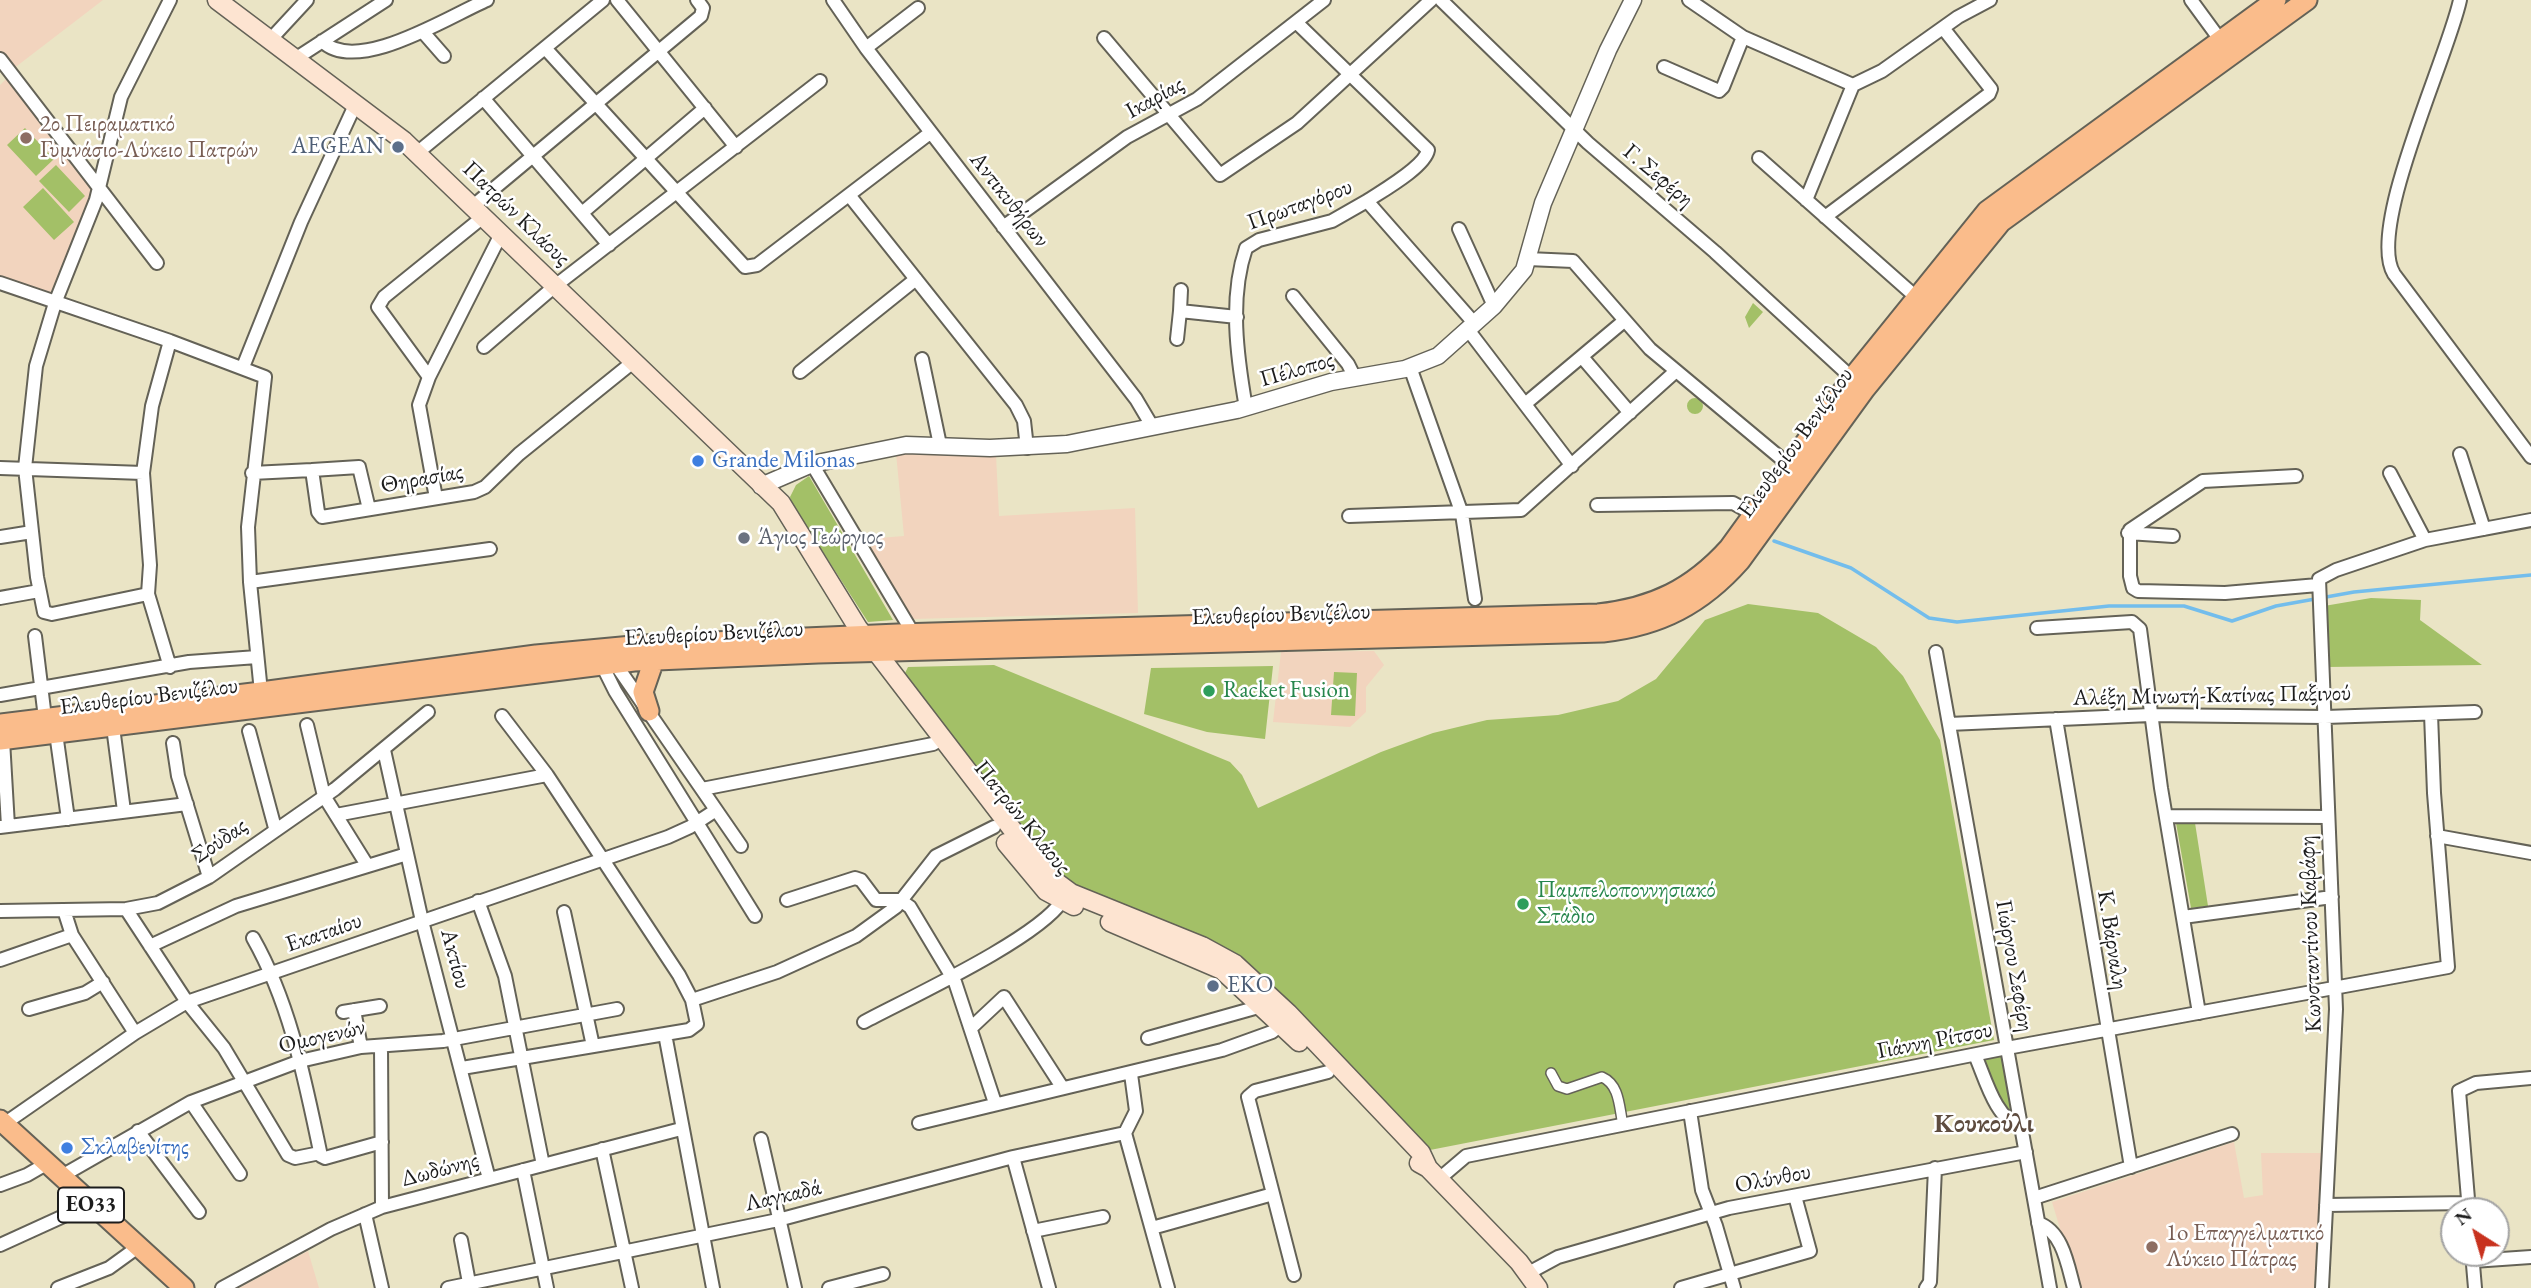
<!DOCTYPE html>
<meta charset="utf-8">
<style>
body{margin:0}
#map{position:relative;width:2531px;height:1288px;overflow:hidden;background:#eae4c5;font-family:"EB Garamond",serif}
canvas{display:block}
.north{position:absolute;left:2440px;top:1197px;width:70px;height:70px;box-sizing:border-box;background:#fff;border:2px solid #a4a4a4;border-radius:50%;rotate:323deg;font-size:19px;font-weight:700;line-height:28px;text-align:center;color:#1c1c1c}
.north::after{content:'';display:block;margin:auto;width:24px;height:32px;background:#c8321e;clip-path:polygon(50% 0,100% 100%,50% 72%,0 100%)}
</style>
<div id="map">
<canvas width="2531" height="1288"></canvas>
<div class="north">N</div>
</div>
<script>
const c = document.querySelector('canvas').getContext('2d');
c.lineJoin = 'round';
function fill(path, color) { c.fillStyle = color; c.fill(path, 'evenodd'); }
function trace(path, color, width, dash) { c.strokeStyle = color; c.lineWidth = width; c.lineCap = dash ? 'butt' : 'round'; c.setLineDash(dash || []); c.stroke(path); }
function drawText(font, color, halo, rows, align = 'center') {
  c.font = font + ' "EB Garamond",serif'; c.lineWidth = 5; c.setLineDash([]); c.textBaseline = 'middle'; c.strokeStyle = halo; c.fillStyle = color; for (const [text, x, y, turn = 0] of rows) {
    c.save(); c.translate(x, y); c.rotate((+turn || 0) * Math.PI / 180); c.textAlign = isNaN(turn) ? turn : align; if (halo) c.strokeText(text, 0, 0); c.fillText(text, 0, 0); c.restore();
  }
}
fill(new Path2D(`
 M0,0H103L13,69L0,51Z
 M6,79L93,190L50,294L0,276V85Z
 M896,453L996,455L999,516L1135,508L1138,613L912,619L868,543L879,538L904,536Z
 M1374,651L1384,665L1366,687V712L1350,727L1273,722L1281,652Z
 M2234,1142L2244,1198L2263,1195L2261,1153H2322L2314,1288H2078L2052,1202Z
 M308,1251L319,1288H239Z`), '#f2d4be');
fill(new Path2D(`
 M25,128L54,159L36,176L7,145Z
 M56,165L85,196L69,212L39,181Z
 M43,188L74,222L54,240L23,207Z
 M1753,303L1763,312L1749,328L1745,317Z
 M1687 406a8 8 0 1 1 16 0a8 8 0 1 1-16 0Z
 M809,476L893,620L868,622L792,504L790,497L796,485Z
 M2371,598L2421,600L2420,620L2482,665L2327,667L2324,606Z
 M1748,604L1818,613L1876,647L1903,676L1940,740L1994,1040L1430,1150L1247,962L1206,940L1079,887L1052,868L905,673L908,667L994,665L1230,762L1242,775L1258,808L1381,752L1433,733L1487,720L1558,715L1618,701L1656,679L1705,620Z
 M1273,666L1265,739L1207,732L1144,714L1151,668Z
 M1334,672L1357,673L1355,716L1331,715Z
 M2176,823H2195L2208,906L2191,908Z
 M2007,1048L2021,1127L2011,1122L1975,1055Z`), '#a3c067');
trace(new Path2D(`
 M1774,541L1851,568L1929,618L1957,622L2109,606H2184L2232,621L2276,606L2354,592L2531,575`), '#73bdec', 3.5);
const pedestrian = new Path2D(`
 M1551,1073L1558,1086L1567,1089L1602,1077C1620,1085 1619,1107 1623,1125`);
const minor = new Path2D(`
 M617,0L736,147
 M833,0L866,48L1136,399L1152,426
 M1441,0L1588,143L1715,252L1852,378
 M1689,0L1743,37L1853,85L1882,71L1958,17L1990,0
 M2191,0L2221,41
 M2460,0C2448,57 2366,229 2394,274L2531,457
 M1297,23L1428,150C1425,167 1382,191 1367,201
 M423,32L444,56
 M1104,38L1220,175L1297,123L1431,0
 M270,40L307,0
 M322,41C357,76 451,15 487,0
 M545,48L745,267L757,265L930,133
 M866,48L918,8
 M0,59L157,263
 M295,59L386,0
 M1664,67L1719,91L1723,87L1743,37
 M483,98L609,245
 M417,153L603,0
 M1759,158L1916,297
 M849,195L1016,405L1024,421L1027,448
 M1806,200L1853,85
 M473,206L701,16L703,8L697,0
 M582,213L705,108
 M1825,217L1989,94L1991,89L1943,28
 M1003,227L1127,137L1197,99L1324,0
 M1459,229L1494,306
 M1528,259L1573,261L1650,349L1789,465
 M0,283L170,341L265,377L248,527L250,582L261,692
 M1181,290L1180,311L1237,317
 M1293,296L1348,364L1355,378
 M1469,331L1572,466
 M1177,339L1180,311
 M170,341L152,406L143,473L150,565L148,594L170,667
 M484,347L555,286L820,81
 M1582,357L1630,413
 M922,359L940,445
 M243,367L301,222L356,103
 M1410,367L1462,514L1475,599
 M800,372L916,279
 M429,377L378,307L384,297L483,217
 M1525,404L1624,321
 M1246,408C1237,356 1229,298 1246,248L1259,240L1332,221L1367,201L1475,324
 M2460,454L2484,529
 M812,464L913,633
 M0,468L143,473
 M312,470L359,467L369,509
 M252,473L312,470L318,512L322,517L474,492L485,487L519,454L633,362
 M2390,473L2425,540
 M2296,476L2203,481L2130,530V576L2133,588L2138,591L2225,593L2318,585
 M436,498L419,405L429,377L501,234
 M1597,505L1733,503L1753,514
 M1349,516L1521,510L1676,371
 M2128,533L2173,536
 M0,537L32,532
 M250,582L490,549
 M148,594L52,614L44,612L37,577L25,468L36,366L55,303L96,200L121,97L170,0
 M0,598L39,591
 M2037,628L2132,622L2140,629L2161,788L2199,1013
 M35,636L45,718
 M1936,652L2050,1288
 M599,659L615,691L755,916
 M612,659L741,846
 M0,695L189,662L257,657
 M2056,719L2131,1167
 M1949,724L2150,715L2325,717L2475,712
 M307,725L324,796L367,865
 M113,727L124,811
 M249,731L275,828
 M56,733L68,819
 M3,740L8,826
 M173,743L178,776L209,877
 M384,750L422,921L489,1179
 M702,789L933,744L943,738
 M336,815L547,775
 M2166,816L2328,817
 M0,827L187,804
 M2437,836L2531,853
 M787,900L855,878L861,880L876,900H900L910,907L955,982L995,1103
 M478,901L505,976L543,1165
 M126,909L187,1002L224,1048L288,1155L295,1158L320,1153
 M64,910L72,935L135,1033
 M0,911L126,909L158,903L209,877L335,789L428,712
 M564,912L593,1046
 M2183,917L2332,897
 M253,938C291,1005 305,1081 321,1156L325,1158L382,1142
 M150,946L236,906L407,854
 M0,960L72,935
 M692,1000L777,972L856,936L896,907L936,856L994,827
 M29,1009L85,993L103,982
 M354,1010L361,1047
 M343,1012L380,1006
 M864,1022C909,998 1037,939 1062,901
 M972,1027L1004,997L1062,1087
 M665,1034L713,1288
 M1148,1038L1262,1006
 M381,1046L382,1207
 M1975,1055C1985,1077 1995,1119 2021,1127
 M462,1068L689,1030L697,1024L692,1000L679,975L547,775L502,716
 M1131,1074L1136,1111L1125,1133L1168,1288
 M191,1102L240,1174
 M1690,1111L1702,1190L1716,1226L1734,1288
 M919,1123L1222,1050L1272,1032L1287,1020
 M4,1124L135,1033L187,1002L668,837L690,827L716,810
 M138,1131L199,1212
 M761,1139L795,1288
 M602,1149L632,1288
 M1013,1157L1049,1288
 M523,1170L547,1288
 M60,1177L191,1102L300,1061L361,1047L443,1041L617,1009
 M1439,1179L1466,1156L2007,1048L2448,967L2434,793L2431,714
 M0,1185L27,1175L46,1164
 M2034,1198L2232,1134
 M2326,1205L2469,1203
 M2469,1211L2459,1091L2476,1083L2531,1078
 M365,1214L382,1288
 M2038,1223C2063,1231 2068,1267 2074,1288
 M1152,1228L1273,1194
 M1033,1231L1103,1217
 M461,1240L470,1288
 M0,1245L90,1204
 M2472,1253L2475,1288
 M2473,1261L2531,1257
 M1534,1270L1558,1257L1729,1208L2026,1152
 M1294,1275L1248,1097L1255,1091L1328,1072
 M58,1288L109,1268L138,1247
 M222,1288L331,1229L382,1207L681,1129
 M448,1288L778,1220L1013,1157L1125,1133
 M829,1288L883,1274
 M1681,1288L1810,1251L1795,1196
 M1926,1288L1930,1282L1935,1168
 M2322,1288L2336,1009L2319,579L2336,570L2425,540L2531,520`);
const tertiary = new Path2D(`
 M761,486L812,464L906,445L990,448L1067,444L1237,410L1331,382L1405,369L1438,356L1494,306L1524,270L1543,203L1608,50L1633,0`);
const secondary = new Path2D(`
 M217,0L404,141L781,503L858,628L1048,876L1071,893L1202,946L1235,964L1288,1013L1421,1153L1428,1168
 M1006,843L1046,891L1074,906
 M1110,922L1222,970L1299,1042
 M1419,1163L1428,1168L1519,1262L1538,1288`);
const primary = new Path2D(`
 M649,711L643,692L654,660
 M0,724L261,692L536,655L643,645L898,634L1598,614C1653,608 1692,589 1729,548L1852,378L1987,211L2276,0
 M0,740L634,661L818,653L1603,632C1660,626 1702,604 1740,561L1865,389L2001,222L2307,0
 M0,1120L184,1288`);
trace(pedestrian, '#646257', 12);
trace(minor, '#646257', 16);
trace(tertiary, '#646257', 19);
trace(secondary, '#646257', 21);
trace(primary, '#646257', 23);
trace(pedestrian, '#fff', 9);
trace(minor, '#fff', 12);
trace(tertiary, '#fff', 16);
trace(secondary, '#fde4d1', 18);
trace(primary, '#fabc8b', 19);
for (const [x, y, r, color] of [
 [26,138,7,"#8d6e63"],
 [398,147,7,"#5c6f8a"],
 [698,461,7,"#3f7fe0"],
 [744,538,7,"#6b7280"],
 [1209,691,7,"#2e9e5b"],
 [1523,904,7,"#2e9e5b"],
 [1213,986,7,"#5c6f8a"],
 [67,1148,7,"#3f7fe0"],
 [2152,1247,7,"#8d6e63"]
]) { const dot = new Path2D(); dot.arc(x, y, r, 0, 2 * Math.PI); c.fillStyle = color; c.fill(dot); trace(dot, '#fff', 2.5); }
for (const [x, y, w] of [
 [91,1205,66]
]) { const box = new Path2D(); box.roundRect(x - w / 2, y - 17.5, w, 35, 5); c.fillStyle = '#fff'; c.fill(box); trace(box, '#1c1c1c', 2); }
drawText('bold 21px', '#1c1c1c', null, [
 ["ΕΟ33",91,1205]
]);
drawText('23px', '#1c1c1c', '#fff', [
 ["Ικαρίας",1155,98,-29],
 ["Γ. Σεφέρη",1658,176,40],
 ["Αντικυθήρων",1009,200,52],
 ["Πρωταγόρου",1300,205,-20],
 ["Πατρών Κλάους",516,214,44],
 ["Πέλοπος",1297,370,-16],
 ["Ελευθερίου Βενιζέλου",1796,443,-54],
 ["Θηρασίας",422,479,-10],
 ["Ελευθερίου Βενιζέλου",1281,615,-2],
 ["Ελευθερίου Βενιζέλου",714,634,-3],
 ["Αλέξη Μινωτή-Κατίνας Παξινού",2212,696,-1],
 ["Ελευθερίου Βενιζέλου",149,697,-7],
 ["Πατρών Κλάους",1022,818,51],
 ["Σούδας",220,841,-35],
 ["Εκαταίου",324,933,-19],
 ["Κωνσταντίνου Καβάφη",2311,934,-92],
 ["Κ. Βάρναλη",2112,940,81],
 ["Ακτίου",455,959,75],
 ["Γιώργου Σεφέρη",2014,966,80],
 ["Ομογενών",322,1037,-13],
 ["Γιάννη Ρίτσου",1935,1041,-11],
 ["Δωδώνης",440,1170,-15],
 ["Ολύνθου",1773,1179,-11],
 ["Λαγκαδά",783,1196,-13]
]);
drawText('23px', '#785e54', '#fff', [
 ["2ο Πειραματικό",40,125],
 ["Γυμνάσιο-Λύκειο Πατρών",40,151],
 ["1o Επαγγελματικό",2166,1234],
 ["Λύκειο Πάτρας",2166,1260]
], 'left');
drawText('23px', '#4e5e75', '#fff', [
 ["AEGEAN",384,147],
 ["EKO",1227,986,"left"]
], 'right');
drawText('23px', '#366cbe', '#fff', [
 ["Grande Milonas",712,461],
 ["Σκλαβενίτης",81,1148]
], 'left');
drawText('23px', '#5b616d', '#fff', [
 ["Άγιος Γεώργιος",758,538]
], 'left');
drawText('23px', '#27864d', '#fff', [
 ["Racket Fusion",1223,691],
 ["Παμπελοποννησιακό",1537,891],
 ["Στάδιο",1537,917]
], 'left');
drawText('bold 26px', '#5e4c3f', '#fff', [
 ["Κουκούλι",1984,1125]
]);
</script>
